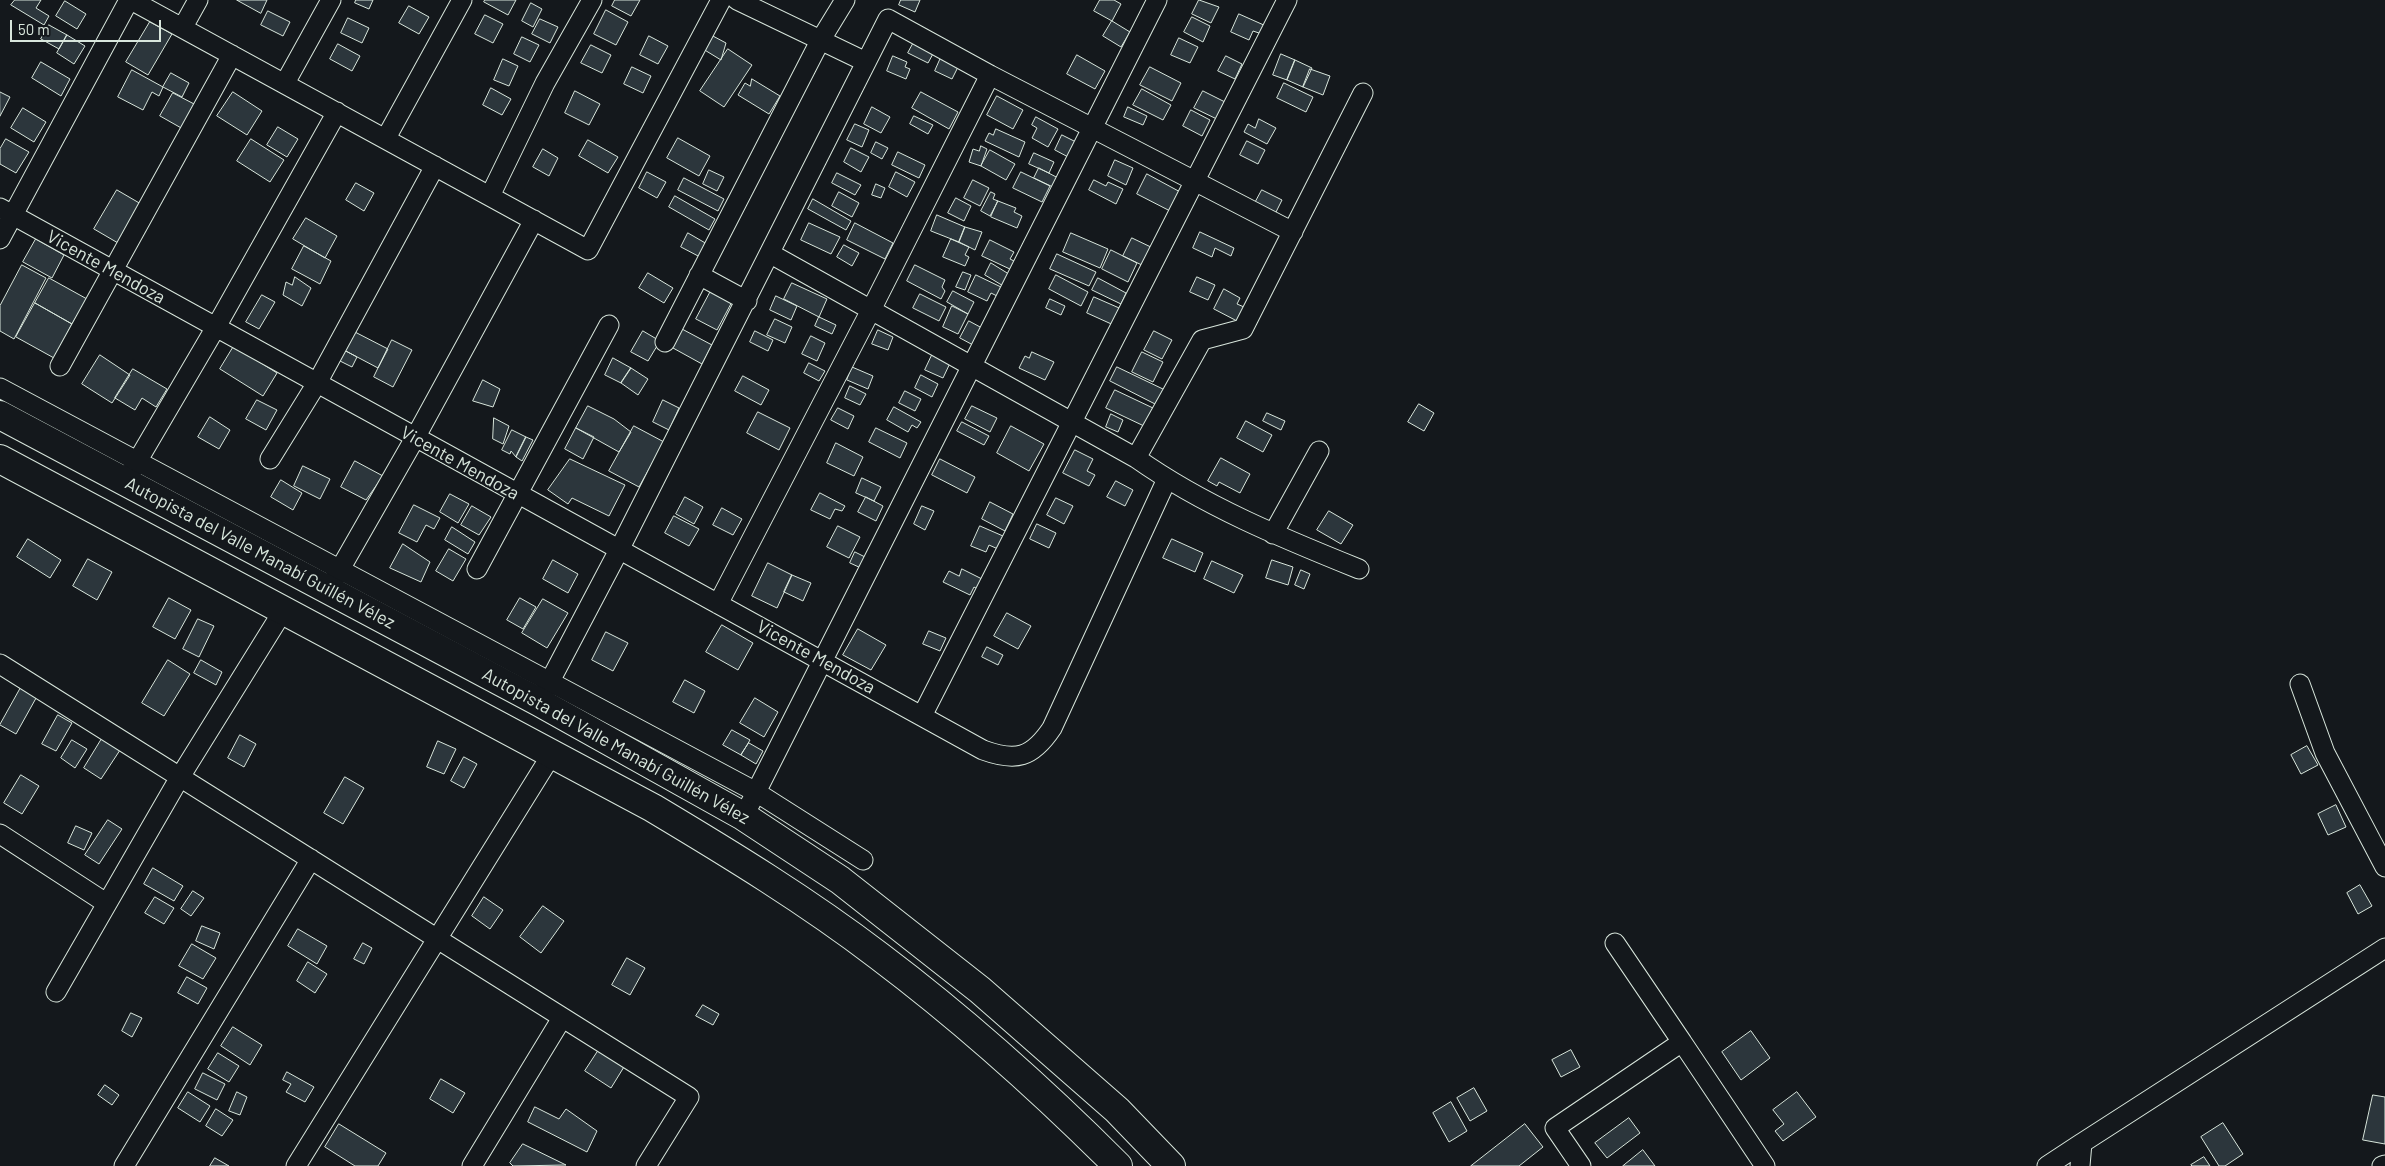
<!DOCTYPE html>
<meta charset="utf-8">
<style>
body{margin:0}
#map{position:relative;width:2385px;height:1166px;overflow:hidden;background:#14181c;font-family:Barlow,sans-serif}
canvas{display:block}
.scale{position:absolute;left:10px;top:20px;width:151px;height:22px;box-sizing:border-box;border:2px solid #d8e6dc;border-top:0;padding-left:6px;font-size:15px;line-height:18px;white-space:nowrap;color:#d8e6dc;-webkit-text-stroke:4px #14181c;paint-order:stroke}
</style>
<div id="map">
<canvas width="2385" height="1166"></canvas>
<div class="scale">50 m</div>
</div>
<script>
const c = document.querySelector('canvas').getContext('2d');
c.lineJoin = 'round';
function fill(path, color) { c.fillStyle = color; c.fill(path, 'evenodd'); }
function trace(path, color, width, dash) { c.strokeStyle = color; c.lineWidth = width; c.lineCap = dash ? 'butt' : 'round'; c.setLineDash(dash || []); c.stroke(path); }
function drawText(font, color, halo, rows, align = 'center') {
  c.font = font + ' Barlow,sans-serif'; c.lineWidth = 4; c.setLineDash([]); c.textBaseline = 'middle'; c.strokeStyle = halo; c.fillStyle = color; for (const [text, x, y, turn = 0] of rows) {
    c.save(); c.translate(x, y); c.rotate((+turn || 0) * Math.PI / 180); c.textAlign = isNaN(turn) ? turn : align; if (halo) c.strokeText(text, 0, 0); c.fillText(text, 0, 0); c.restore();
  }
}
const building = new Path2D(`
 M15,0H41L36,8L49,16L44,25L11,5Z
 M237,0H267L261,13Z
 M356,0H373L369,9L355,3Z
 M485,0H516L508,15L484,2Z
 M615,0H640L631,16L612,6Z
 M901,0H920L915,12L899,5Z
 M1100,0H1114L1121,4L1112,21L1094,11Z
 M1199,0L1219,7L1211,23L1192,14Z
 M65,1L86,14L77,29L56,16Z
 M531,3L542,9L533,27L522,21Z
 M409,6L429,17L419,34L399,23Z
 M606,10L628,22L616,45L594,34Z
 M268,11L290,22L283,36L261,25Z
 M1239,14L1266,26L1262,34L1253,31L1249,40L1231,32Z
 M485,15L503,24L493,43L475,34Z
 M1192,17L1210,26L1203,42L1184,32Z
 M348,18L369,28L362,43L341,33Z
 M540,19L558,27L550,43L532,34Z
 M1112,21L1130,32L1121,47L1103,36Z
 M150,22L172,34L148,75L126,62Z
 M49,25L67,35L59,49L41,39Z
 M67,35L85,46L74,64L57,53Z
 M711,35L726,43L721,60L703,49Z
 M649,36L668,46L658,64L640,55Z
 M522,37L539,45L530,62L514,54Z
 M1179,38L1198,47L1190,63L1171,55Z
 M914,42L934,52L928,63L908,53Z
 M338,44L360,56L352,71L330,59Z
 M591,45L611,55L602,73L581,63Z
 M728,49L752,65L724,107L700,91Z
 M943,53L961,61L952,79L935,71Z
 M1281,54L1295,60L1287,80L1273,75Z
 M1077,55L1105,71L1095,89L1067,74Z
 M893,56L907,62L905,67L910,69L906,79L887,71Z
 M1226,56L1242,64L1235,79L1218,71Z
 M503,59L518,66L509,86L494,80Z
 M1295,60L1312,68L1303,87L1287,80Z
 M41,62L70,79L61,96L32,78Z
 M632,67L651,76L643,93L624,84Z
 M1150,67L1181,83L1172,101L1140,85Z
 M1310,69L1330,76L1323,95L1303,87Z
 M132,70L163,87L159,96L152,92L143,110L118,97Z
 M171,73L189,83L182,97L163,87Z
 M752,79L780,96L769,114L738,95L745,83L750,86Z
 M1284,83L1313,97L1306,112L1277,98Z
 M491,88L511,99L502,115L483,105Z
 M1142,89L1171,105L1163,120L1133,105Z
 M575,91L600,104L589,125L565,113Z
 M1203,91L1231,105L1223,122L1194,108Z
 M0,92L10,97L0,116Z
 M233,92L262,111L247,135L217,116Z
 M921,92L958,112L949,129L912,108Z
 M173,93L196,105L183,129L160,116Z
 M997,96L1023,110L1013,129L987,115Z
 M872,107L890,117L881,133L864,124Z
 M1128,107L1147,116L1143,125L1124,117Z
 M23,108L46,122L34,142L11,128Z
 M1191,110L1210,120L1202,136L1183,126Z
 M914,116L933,125L928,134L910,124Z
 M1036,117L1058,129L1048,147L1032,138L1037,128L1032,125Z
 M1259,119L1276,128L1267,144L1244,132L1248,124L1255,128Z
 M855,124L869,130L862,147L847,140Z
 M278,127L298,139L287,157L267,145Z
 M996,129L1025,142L1019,157L985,141L989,133L993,135Z
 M1062,135L1078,143L1070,158L1055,150Z
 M678,138L710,156L699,176L667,158Z
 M6,139L29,152L16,173L0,164V149Z
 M251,139L284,160L270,182L237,161Z
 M588,140L618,157L608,173L579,156Z
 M1247,141L1265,150L1258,164L1240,155Z
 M876,142L888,148L882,159L871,153Z
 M981,146L987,149L981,166L969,162L973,149L979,151Z
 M851,148L869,157L861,172L844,162Z
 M543,149L558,158L549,176L533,167Z
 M990,150L1015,164L1006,180L981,166Z
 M898,152L925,165L919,178L892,165Z
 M1034,153L1054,162L1049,173L1029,164Z
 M1115,160L1133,168L1126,185L1108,176Z
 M1039,168L1060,179L1057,189L1034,178Z
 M709,170L724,177L717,191L703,184Z
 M647,172L666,182L657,198L639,188Z
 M896,172L915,182L907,197L889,187Z
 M1021,172L1050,186L1042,202L1013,188Z
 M837,173L861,185L855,195L832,183Z
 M1147,174L1184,194L1174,213L1137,194Z
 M684,178L724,199L718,211L678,190Z
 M973,180L989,188L980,206L964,198Z
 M1094,180L1106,186L1108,182L1123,189L1116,204L1089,190Z
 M356,183L374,193L364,211L346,200Z
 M876,184L885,188L881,198L872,195Z
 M117,190L141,204L118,243L94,229Z
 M1262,190L1282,200L1275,214L1255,203Z
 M839,192L859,203L852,217L832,206Z
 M991,192L995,194L993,199L998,201L990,216L981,211Z
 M675,196L715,219L709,230L669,207Z
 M956,198L971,206L964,221L948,213Z
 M813,199L851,221L846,230L808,209Z
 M998,201L1016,208L1014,212L1022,216L1017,228L991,217Z
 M937,215L965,227L959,242L931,231Z
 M306,218L337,236L325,258L293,239Z
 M809,223L840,237L831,254L801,240Z
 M855,223L893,243L885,259L847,240Z
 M965,227L982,232L975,250L959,242Z
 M1200,232L1234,248L1231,256L1215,248L1212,257L1193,248Z
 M688,233L707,244L700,257L681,247Z
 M1071,233L1108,249L1100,268L1063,252Z
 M1132,238L1155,249L1146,267L1123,256Z
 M36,239L64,255L52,278L23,262Z
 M951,239L969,247L965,255L969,257L965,266L943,257Z
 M990,240L1014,252L1010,259L1016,262L1012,270L982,256Z
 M844,245L859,253L852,266L837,257Z
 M304,246L331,261L320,284L292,269Z
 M1111,250L1137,263L1128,282L1102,269Z
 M1057,254L1096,272L1089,286L1050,269Z
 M991,263L1012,276L1005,287L985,275Z
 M22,265L46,278L14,339L0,331V306Z
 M915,265L945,280L942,287L945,291L941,299L907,281Z
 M963,272L971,275L965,290L956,287Z
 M648,273L673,288L664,303L639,288Z
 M976,275L1001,287L997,296L991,293L987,301L968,292Z
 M1056,275L1088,292L1081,306L1049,289Z
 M295,277L311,288L302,306L283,295L286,282L292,285Z
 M1197,277L1215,285L1208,300L1190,292Z
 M49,278L87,299L72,324L35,303Z
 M1098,278L1126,293L1121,304L1092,290Z
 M792,283L827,299L819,317L784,299Z
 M713,287L734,298L717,330L696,319Z
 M1224,289L1240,298L1237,304L1244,307L1237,321L1214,309Z
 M953,291L974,302L968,314L947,302Z
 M920,294L946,307L939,321L913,308Z
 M262,295L275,302L259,329L246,322Z
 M776,296L797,306L791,320L770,310Z
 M1094,297L1126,311L1118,327L1087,313Z
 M1050,299L1065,306L1061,315L1046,308Z
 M35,303L72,324L54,358L16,337Z
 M952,306L968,314L958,334L943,327Z
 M819,317L836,325L832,334L815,326Z
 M775,319L792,327L785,343L767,335Z
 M969,321L982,328L973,345L960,338Z
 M682,329L712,345L702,364L673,348Z
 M878,330L893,337L888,350L872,344Z
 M353,331L388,349L378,368L344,350Z
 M643,331L660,341L648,361L631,352Z
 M755,331L773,340L768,351L750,342Z
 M1154,331L1172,340L1162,359L1144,350Z
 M811,336L825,343L817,361L802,354Z
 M392,340L412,350L393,387L374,377Z
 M234,346L277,373L263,396L220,369Z
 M342,349L357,357L352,367L336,359Z
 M1032,352L1054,362L1045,380L1019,368L1025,356L1029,358Z
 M1142,352L1163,362L1153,382L1132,372Z
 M933,353L951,361L943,378L925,370Z
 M100,355L130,375L112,403L82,384Z
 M613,358L631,368L621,383L605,375Z
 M809,363L825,371L819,381L804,373Z
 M852,367L873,376L868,389L847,380Z
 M1117,367L1165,390L1157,405L1110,381Z
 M631,368L648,379L638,395L621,383Z
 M133,369L167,389L156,407L142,398L135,410L115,398Z
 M921,375L938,384L932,397L915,388Z
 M743,376L769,390L761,405L735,391Z
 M483,380L500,389L493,407L473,401Z
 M850,386L866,394L860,405L845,398Z
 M1115,390L1153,408L1144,426L1106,408Z
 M905,391L921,399L915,411L899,403Z
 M257,400L277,410L266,430L246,419Z
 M663,400L679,408L669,430L653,422Z
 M1419,404L1434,413L1424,431L1408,422Z
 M588,406L614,419L631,432L619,452L576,428Z
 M972,406L997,418L990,432L965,419Z
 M894,407L921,422L917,428L912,425L908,432L887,420Z
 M838,408L854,416L848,429L831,420Z
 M758,412L790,428L779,450L747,433Z
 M1267,413L1285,421L1281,430L1263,421Z
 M1111,414L1123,420L1118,432L1106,427Z
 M210,417L230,430L219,449L198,437Z
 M494,418L509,426L503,444L493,439Z
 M1246,421L1272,435L1263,452L1237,438Z
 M962,422L989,436L984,445L957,431Z
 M634,426L664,442L639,487L609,471Z
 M1011,426L1044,444L1029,471L997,453Z
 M576,428L594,437L583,459L565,449Z
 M876,428L907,443L900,458L869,442Z
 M512,430L526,437L516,457L511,451L510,454L502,450Z
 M526,437L533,440L522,461L516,457Z
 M836,443L863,457L854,476L827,463Z
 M1075,450L1093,459L1087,471L1095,475L1089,486L1063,473Z
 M1221,458L1250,474L1240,493L1219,482L1217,486L1208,481Z
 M570,459L625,485L609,516L572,498L568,504L548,490Z
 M940,459L975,477L967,493L932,475Z
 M355,461L383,476L366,500L341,487Z
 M303,466L330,479L320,499L294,486Z
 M862,478L881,487L874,501L856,493Z
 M281,480L302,493L293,510L271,497Z
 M1116,481L1133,490L1125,506L1107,497Z
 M820,493L845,506L842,511L835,509L830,519L811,510Z
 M450,494L469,504L458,523L440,512Z
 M685,497L703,507L694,524L676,514Z
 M866,497L883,506L876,521L858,512Z
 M1056,498L1073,506L1064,524L1047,515Z
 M990,502L1013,514L1005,531L982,519Z
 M414,505L440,518L434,529L426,525L417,542L399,533Z
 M472,506L491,517L479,535L461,525Z
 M922,506L934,511L925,530L914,524Z
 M722,508L742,519L733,535L713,525Z
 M1329,511L1353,525L1341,544L1317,530Z
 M674,516L699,529L689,546L665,533Z
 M1037,524L1056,533L1049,548L1030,539Z
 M838,526L860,537L849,558L827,547Z
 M980,526L1003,536L998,549L989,545L986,552L971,546Z
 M452,527L475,542L468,554L445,540Z
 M28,539L61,560L50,578L17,557Z
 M1172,539L1203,553L1195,572L1163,558Z
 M403,544L430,562L421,582L390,568Z
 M449,549L466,559L453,581L436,571Z
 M855,552L867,558L861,568L850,563Z
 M88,559L112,572L97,600L73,586Z
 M553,560L578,574L568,593L543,579Z
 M1272,560L1293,567L1288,585L1266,578Z
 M1212,561L1243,575L1234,593L1204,579Z
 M768,563L792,575L777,608L752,596Z
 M962,569L986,581L981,591L974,587L970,595L943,582L949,571L959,576Z
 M1301,570L1310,574L1304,589L1295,585Z
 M792,575L811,583L803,601L784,592Z
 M169,598L191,610L175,639L153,627Z
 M520,598L536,607L523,629L507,620Z
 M543,599L568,613L547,648L522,633Z
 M1007,613L1031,626L1018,649L994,636Z
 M198,619L214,626L199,657L183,649Z
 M722,625L753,643L738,670L706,652Z
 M858,629L886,645L871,670L843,655Z
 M929,631L946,638L940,651L923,644Z
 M606,632L628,643L613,671L592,660Z
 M987,647L1003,655L998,665L982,657Z
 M168,660L190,674L164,716L142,703Z
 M201,660L222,672L216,685L194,673Z
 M685,680L705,691L694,713L673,702Z
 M24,682L40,691L16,734L0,725Z
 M755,698L778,712L764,737L740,723Z
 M58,715L72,723L56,751L42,744Z
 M732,730L750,740L741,755L723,745Z
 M106,732L124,744L101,779L84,768Z
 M240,735L256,744L244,767L228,758Z
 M72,740L87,749L75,768L61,758Z
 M438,741L456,749L444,774L427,767Z
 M749,743L763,751L756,764L741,755Z
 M2307,746L2318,765L2301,774L2291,755Z
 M464,757L477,764L464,788L451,781Z
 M21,775L39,786L22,814L4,803Z
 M345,777L364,788L343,824L324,813Z
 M2336,805L2346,827L2328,835L2318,814Z
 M108,820L122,829L99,864L85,855Z
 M76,826L92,833L84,850L68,843Z
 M153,868L183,886L174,901L144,884Z
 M2360,885L2372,906L2358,914L2347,893Z
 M193,891L204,898L191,916L181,909Z
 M155,897L174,908L164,924L145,913Z
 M484,897L503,910L490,929L472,916Z
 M543,906L564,921L541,953L520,937Z
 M202,926L220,933L214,949L196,941Z
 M298,929L327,946L317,964L288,946Z
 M363,943L372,948L364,964L354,959Z
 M192,944L216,958L203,979L179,966Z
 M627,958L645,968L630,995L612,985Z
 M308,962L327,974L315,993L297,981Z
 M187,977L207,988L198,1004L178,993Z
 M703,1005L719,1014L713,1025L696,1016Z
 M131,1013L142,1018L132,1037L122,1031Z
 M233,1027L262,1045L250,1065L221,1046Z
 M1751,1031L1770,1058L1741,1080L1722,1052Z
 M602,1045L627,1062L611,1088L585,1071Z
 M1571,1050L1580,1067L1561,1077L1552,1060Z
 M218,1053L239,1066L229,1082L208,1069Z
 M287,1072L314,1087L305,1102L286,1092L291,1084L283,1080Z
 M203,1073L225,1084L217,1100L195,1089Z
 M441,1079L465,1093L453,1113L430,1099Z
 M105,1085L119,1095L112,1105L98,1095Z
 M1474,1088L1487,1111L1470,1121L1457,1098Z
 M188,1092L210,1106L200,1122L178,1108Z
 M237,1092L247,1097L240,1115L229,1111Z
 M1797,1092L1816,1117L1783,1141L1775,1131L1784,1124L1773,1110Z
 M2373,1095L2385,1097V1144L2363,1140Z
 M1451,1102L1467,1131L1449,1142L1433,1113Z
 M535,1107L559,1119L566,1109L597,1131L587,1152L528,1122Z
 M216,1109L233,1120L222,1136L206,1126Z
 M1629,1118L1640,1133L1607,1158L1595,1143Z
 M2223,1123L2243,1154L2225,1166H2219L2201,1137Z
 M339,1124L386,1153L378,1166H355L325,1147Z
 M1525,1124L1543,1147L1519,1166H1471Z
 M523,1144L566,1165L513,1166L510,1163Z
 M1643,1150L1655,1166H1623Z
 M2204,1157L2210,1166H2192L2191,1165Z
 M215,1158L229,1166H210Z`);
fill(building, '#2c363c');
trace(building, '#d8e6dc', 1);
const minor = new Path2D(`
 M131,0L588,250L721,0
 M737,0L866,62
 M183,27L198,0
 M285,83L331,0
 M386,138L462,0
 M490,196L545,83L592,0
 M0,208L983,750C1016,762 1032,758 1052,728L1167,479
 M0,239L129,0
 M771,254L1136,458C1204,506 1282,538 1359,569
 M699,275L747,301
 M665,342L820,41L845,0
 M60,366L232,55
 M0,388L756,792L863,860
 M1136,458L1202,340L1243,329L1363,93
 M270,459L317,383L435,166
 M131,472L216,327L337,112
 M1273,534L1319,451
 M477,569L609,325
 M335,578L415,438L534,220
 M718,604L871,310L990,75
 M0,664L689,1097L646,1166
 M2300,684L2325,753L2385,867
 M539,702L619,550L888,19L990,75L1293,232
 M922,716L1287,0
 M750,804L1157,0
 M0,834L106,903
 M1615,943L1682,1042
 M56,992L180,777L283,611
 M2082,1143L2385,948
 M124,1166L311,859
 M296,1166L552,754
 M472,1166L562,1018
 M1581,1166L1555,1128L1682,1042L1765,1166
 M2047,1166L2082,1143L2080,1166
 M2382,1166L2385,1165`);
const primary = new Path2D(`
 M0,415L539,702L743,816L840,880L980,990L1117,1110L1171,1166
 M0,459L653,808C730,854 807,901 879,956C964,1020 1043,1091 1118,1166`);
trace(minor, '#d8e6dc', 21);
trace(primary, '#d8e6dc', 30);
trace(minor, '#14181c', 19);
trace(primary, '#14181c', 28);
drawText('18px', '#d8e6dc', '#14181c', [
 ["Vicente Mendoza",106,267,29],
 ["Vicente Mendoza",460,463,29],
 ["Autopista del Valle Manabí Guillén Vélez",260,553,28],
 ["Vicente Mendoza",816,657,29],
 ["Autopista del Valle Manabí Guillén Vélez",616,746,29]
]);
</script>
